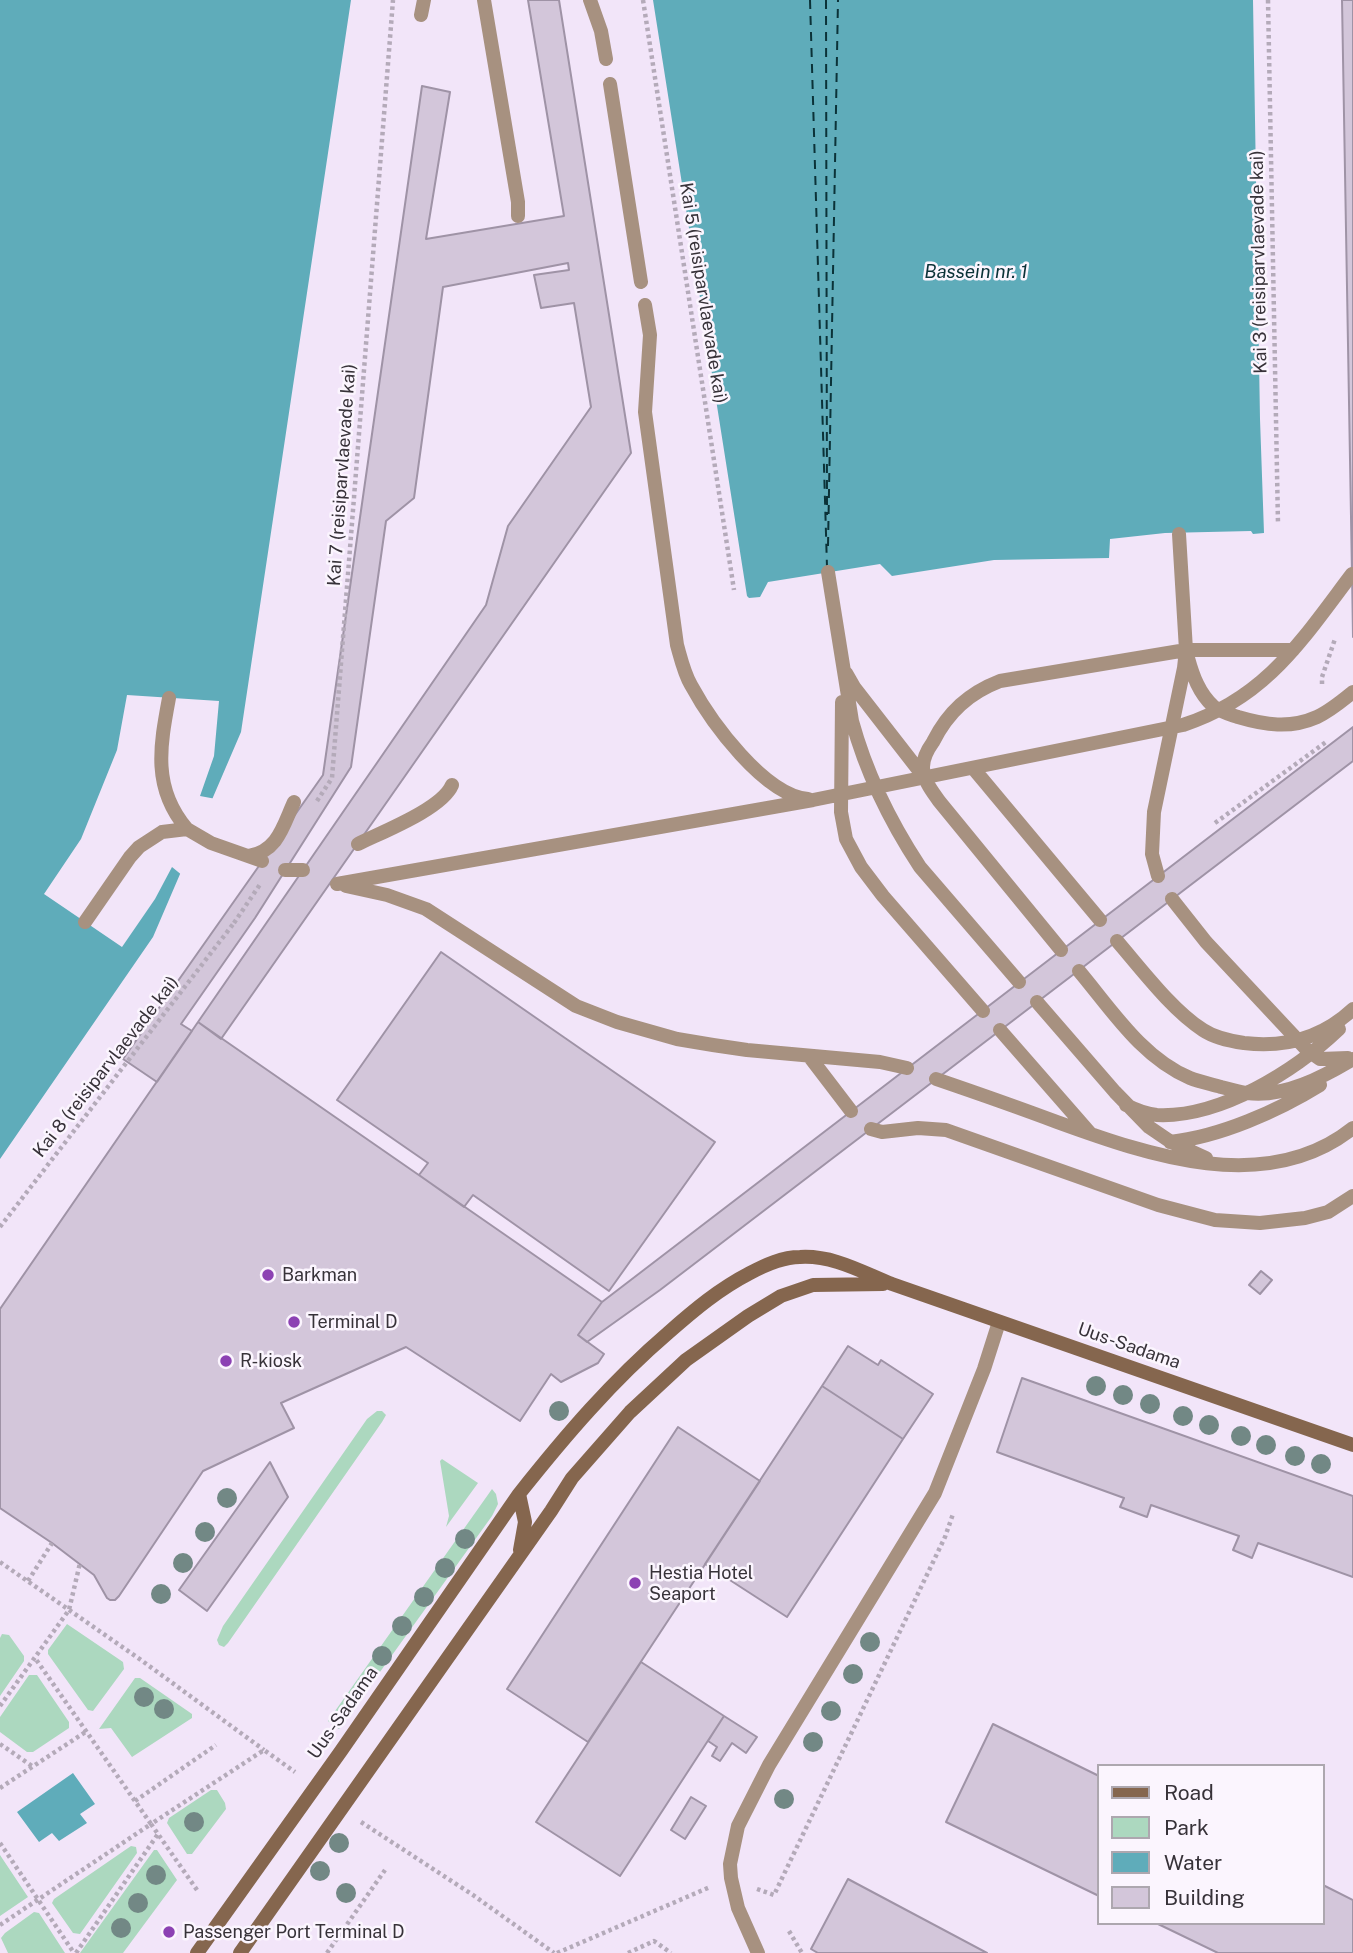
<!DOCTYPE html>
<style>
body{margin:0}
#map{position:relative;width:1353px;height:1953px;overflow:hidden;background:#f2e5f9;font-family:"Public Sans",sans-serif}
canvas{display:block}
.legend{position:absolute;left:1097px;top:1764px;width:228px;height:161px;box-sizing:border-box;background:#fbf5fe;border:2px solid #ada7af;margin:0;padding:9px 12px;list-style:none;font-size:21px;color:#373239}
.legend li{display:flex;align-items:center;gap:14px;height:35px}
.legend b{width:35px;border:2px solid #ada7af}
</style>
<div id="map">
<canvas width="1353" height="1953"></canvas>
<ul class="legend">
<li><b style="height:9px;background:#85664e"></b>Road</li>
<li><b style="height:19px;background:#acd8bf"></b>Park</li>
<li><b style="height:19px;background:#5facba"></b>Water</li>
<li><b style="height:19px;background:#d3c6da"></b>Building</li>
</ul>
</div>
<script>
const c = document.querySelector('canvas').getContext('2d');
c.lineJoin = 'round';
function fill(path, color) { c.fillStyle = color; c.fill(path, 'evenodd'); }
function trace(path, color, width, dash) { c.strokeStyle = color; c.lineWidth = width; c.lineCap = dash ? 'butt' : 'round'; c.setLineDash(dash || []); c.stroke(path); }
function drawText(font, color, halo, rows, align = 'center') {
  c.font = font + ' "Public Sans",sans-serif'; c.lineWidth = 5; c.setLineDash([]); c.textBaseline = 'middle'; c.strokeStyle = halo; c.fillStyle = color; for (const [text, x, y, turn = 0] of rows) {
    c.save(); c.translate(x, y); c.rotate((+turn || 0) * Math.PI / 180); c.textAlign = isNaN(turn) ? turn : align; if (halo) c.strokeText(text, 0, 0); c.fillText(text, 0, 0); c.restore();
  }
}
fill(new Path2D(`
 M377,1411H382L386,1415L382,1422L228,1643L224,1647L219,1645L217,1640L223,1626L367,1419Z
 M442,1459L478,1483L446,1527L449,1516L440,1461Z
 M492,1489L496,1494L498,1504L492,1516L339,1729L328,1721Z
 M67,1624L123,1662L124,1669L93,1711L88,1710L48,1654V1650Z
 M2,1634L9,1635L24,1656V1661L0,1696V1638Z
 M29,1675H37L69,1722V1728L33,1752H27L0,1732V1717Z
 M135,1678H140L192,1714V1718L132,1757L111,1728L99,1729Z
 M211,1790H217L225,1803L226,1809L192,1854H187L167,1823L169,1818Z
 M131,1846L136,1847L137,1853L80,1934L73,1933L52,1903L54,1899Z
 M154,1850H157L177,1880L123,1953H80Z
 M0,1855L28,1897L0,1916Z
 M34,1912L39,1913L65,1953H8L1,1938L5,1933Z`), '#acd8bf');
fill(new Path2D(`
 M0,0H351L241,732L153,937L0,1159Z
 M653,0H1253L1260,419L1264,533L1253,534L1251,531L1165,533L1110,539L1109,558L994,560L892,576L880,564L768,582L760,597L749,598L747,596Z
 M73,1773L95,1804L80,1814L87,1823L59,1841L52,1833L39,1842L17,1812Z`), '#5facba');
fill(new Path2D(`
 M127,695L219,701L214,756L200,796L216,799L183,876L172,867L155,899L122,947L44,894L81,839L117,750Z`), '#f2e5f9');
trace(new Path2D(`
 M810,0L827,567
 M826,0L827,515
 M828,546L838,0`), '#0b3238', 2, [9, 7]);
const building = new Path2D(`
 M528,0H559L631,453L221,1039L198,1022L486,605L508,526L591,407L574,303L541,308L534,275L569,270L568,263L443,287L414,498L386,521L351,767L255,918L181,1024L192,1031L157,1082L123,1059L323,775L422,86L450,92L426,239L564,216Z
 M1342,0H1353V637L1352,574Z
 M1353,727V761L660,1290L587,1342L578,1335L602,1302Z
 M441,952L715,1142L609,1291L473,1195L464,1207L419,1175L428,1163L337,1100Z
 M198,1022L602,1302L578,1335L604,1354L598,1363L561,1382L551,1374L520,1421L406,1347L281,1403L294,1428L203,1471L119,1596L115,1600H110L107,1598L94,1575L52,1543L0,1508V1309Z
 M1261,1271L1272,1280L1260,1294L1249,1285Z
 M848,1346L878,1365L881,1360L933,1394L903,1439L822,1386Z
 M1022,1378L1353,1496V1577L1258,1543L1252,1558L1233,1550L1239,1536L1151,1505L1147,1517L1120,1507L1124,1498L997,1452Z
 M822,1386L903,1439L787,1617L705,1564Z
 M678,1427L760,1481L588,1742L507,1689Z
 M270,1462L288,1497L207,1611L179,1590Z
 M641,1662L724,1716L620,1876L536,1822Z
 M724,1716L757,1737L746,1753L732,1743L720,1761L712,1756L717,1747L708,1741Z
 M993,1724L1099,1776V1896L946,1822Z
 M691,1797L706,1806L685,1839L671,1830Z
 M848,1879L987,1953H818L811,1949Z
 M1323,1885L1353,1900V1953H1218L1156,1923H1323Z`);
fill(building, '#d3c6da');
trace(building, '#9f93a6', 2);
trace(new Path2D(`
 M643,0L734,590
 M1268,0L1278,524
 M1322,684V677L1335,639
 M317,801L332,778L393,0
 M1215,823L1326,742
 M234,923L261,883
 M0,1227L234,923
 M0,1562L141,1660L264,1750
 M28,1581L52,1543
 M0,1706L69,1610L80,1563
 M0,1744L32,1766
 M0,1788L87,1731
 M135,1801L216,1745
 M361,1822L473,1895L554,1953
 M0,1843L74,1953
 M757,1889L774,1895L945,1537L953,1514
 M197,1890L151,1824L264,1750L295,1772
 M0,1925L151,1824L35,1658
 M789,1931L802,1953
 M76,1953L158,1834
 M327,1953L385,1870
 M557,1953L710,1887
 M628,1953L654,1941L671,1953`), '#b4aab9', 4.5, [3.5, 3.5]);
trace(new Path2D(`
 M484,0L518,202V216
 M590,0L601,31L606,59
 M421,15L424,0
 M610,84L641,282
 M645,305L650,335L645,412L677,645C681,659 684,673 691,685C711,722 764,795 808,799
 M828,572L852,721C866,772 891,823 920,867L1019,982
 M1188,658C1193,676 1199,693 1213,706C1220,712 1229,714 1238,717C1265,725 1290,729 1317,717C1330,711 1342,701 1353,692
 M846,673L854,687L924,777
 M169,698C160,746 152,788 187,829
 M842,702L841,812L846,839L861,867L883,896L983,1011
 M973,768L1100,920
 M358,844C382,832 442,809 452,785
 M249,856C278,851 283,826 294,802
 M285,870H303
 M1158,876L1152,854L1154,812L1184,668L1186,650L1179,534
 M337,884L813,800L1183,725C1266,698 1302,640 1352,574
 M346,886L387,895L426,909L576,1006L617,1022L677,1039L713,1045L747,1050L880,1062L907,1068
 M1172,899L1206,942L1307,1050L1320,1059L1348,1058
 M85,922L130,857L139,847L162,832L187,829L211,843L262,861
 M1117,941C1142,970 1172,1010 1203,1030C1215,1038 1230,1041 1244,1043C1286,1048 1322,1038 1353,1009
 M1061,950L939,801C932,791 923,780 923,767C923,758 928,749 933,742C948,712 969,693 1000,681L1186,650H1293
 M1079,971C1111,1009 1142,1058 1190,1078C1200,1082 1211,1084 1221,1087C1230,1089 1239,1092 1247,1093C1284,1098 1323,1077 1353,1059
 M1037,1002L1115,1092L1149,1127L1171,1142L1206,1158
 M1000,1030L1090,1133
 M809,1056L851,1111
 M936,1079C977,1093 1017,1107 1057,1122C1148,1155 1267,1197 1353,1128
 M1126,1105C1136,1110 1145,1114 1157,1115C1220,1118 1295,1071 1339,1029
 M871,1129L882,1132L918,1128L946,1130L1158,1205L1215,1220L1260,1223L1305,1218L1328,1212L1353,1196
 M1170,1142C1219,1137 1278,1111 1320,1085`), '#a79180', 14);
trace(new Path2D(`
 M758,1953L738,1908L731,1878L730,1864L738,1826L769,1765L935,1493L984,1369L999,1322`), '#a79180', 14);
trace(new Path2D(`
 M519,1494L525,1522L520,1550
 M197,1953L341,1751L519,1494C565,1436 612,1381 668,1333C694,1310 719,1289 750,1273C765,1265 782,1257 800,1257C833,1255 862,1272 892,1284L1353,1445
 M240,1953L551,1511L572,1478L630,1412L686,1360L748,1316L781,1296L813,1285L883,1284`), '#85664e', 14);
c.fillStyle = '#728885';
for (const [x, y] of [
 [1096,1386],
 [1123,1395],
 [1150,1404],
 [559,1411],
 [1183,1416],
 [1209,1425],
 [1241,1436],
 [1266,1445],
 [1295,1456],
 [1321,1464],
 [227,1498],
 [205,1532],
 [465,1539],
 [183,1563],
 [445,1568],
 [161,1594],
 [424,1597],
 [402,1626],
 [870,1642],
 [382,1656],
 [853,1674],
 [144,1697],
 [164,1709],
 [831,1711],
 [813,1742],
 [784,1799],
 [194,1822],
 [339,1843],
 [320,1871],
 [156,1875],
 [346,1893],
 [138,1903],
 [121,1928]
]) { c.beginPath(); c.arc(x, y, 10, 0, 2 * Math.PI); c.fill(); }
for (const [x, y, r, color] of [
 [268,1275,7,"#8c41b3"],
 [294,1322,7,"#8c41b3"],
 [226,1361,7,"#8c41b3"],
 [635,1583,7,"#8c41b3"],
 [169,1932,7,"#8c41b3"]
]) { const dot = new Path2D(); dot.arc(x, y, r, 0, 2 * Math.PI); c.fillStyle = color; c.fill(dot); trace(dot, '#fbf5fe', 2.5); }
drawText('18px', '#373239', '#fbf5fe', [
 ["Kai 3 (reisiparvlaevade kai)",1259,262,-91],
 ["Kai 5 (reisiparvlaevade kai)",703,293,81],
 ["Kai 7 (reisiparvlaevade kai)",342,475,-86],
 ["Kai 8 (reisiparvlaevade kai)",106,1067,-52],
 ["Uus-Sadama",1129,1346,19],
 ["Uus-Sadama",343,1713,-55]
]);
drawText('18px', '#373239', '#fbf5fe', [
 ["Barkman",282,1275],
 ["Terminal D",308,1322],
 ["R-kiosk",240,1361],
 ["Hestia Hotel",649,1573],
 ["Seaport",649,1594],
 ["Passenger Port Terminal D",183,1932]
], 'left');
drawText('italic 19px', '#0b3238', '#fbf5fe', [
 ["Bassein nr. 1",976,272]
]);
</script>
